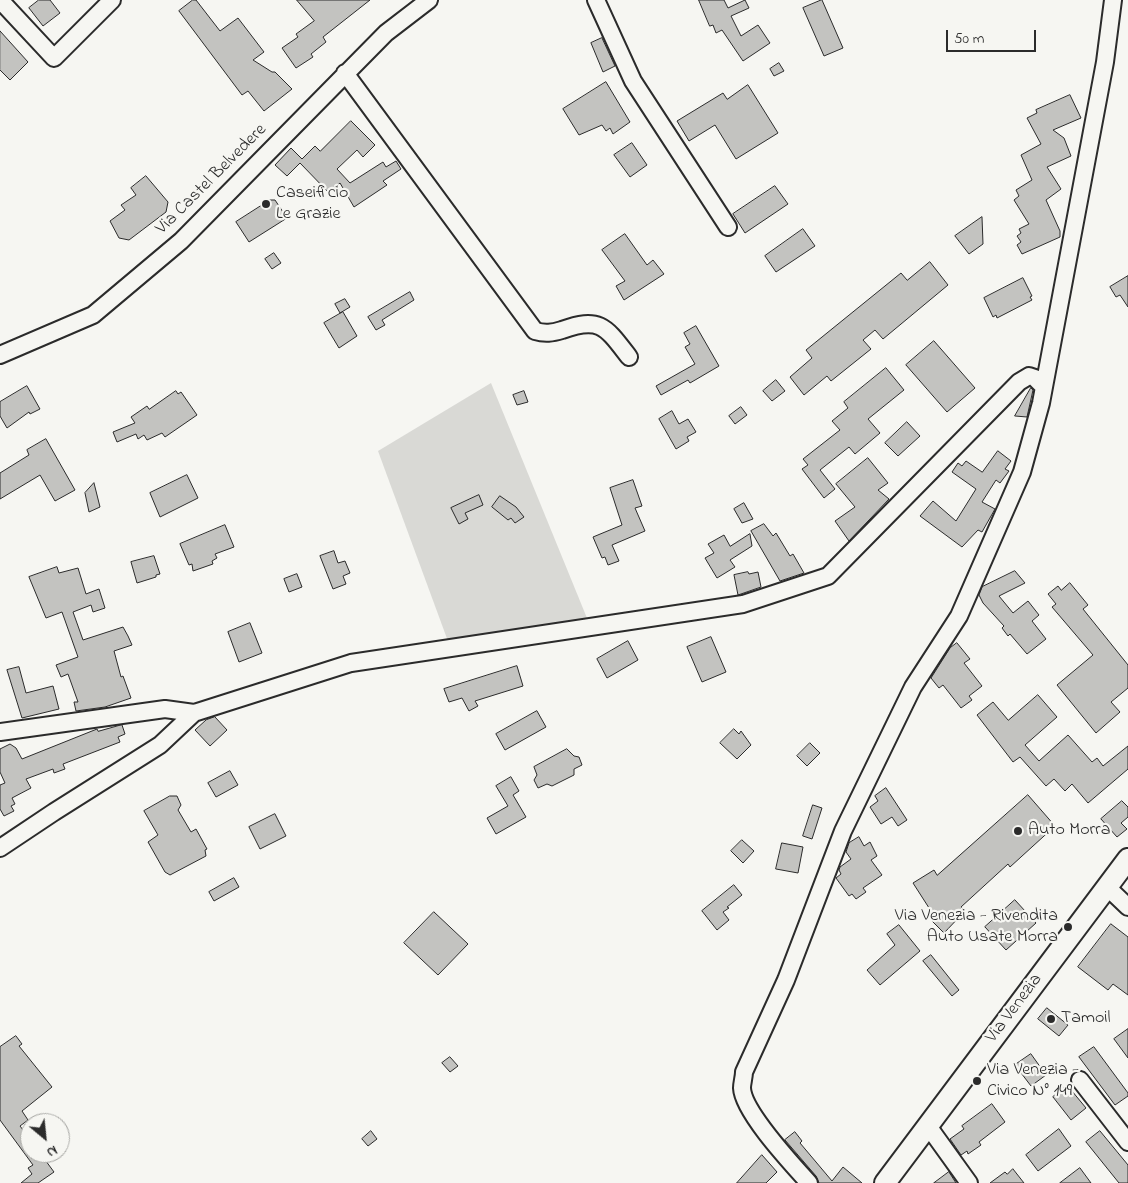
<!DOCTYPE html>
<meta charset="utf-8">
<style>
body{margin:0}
#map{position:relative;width:1128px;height:1183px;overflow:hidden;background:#f6f6f2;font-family:"Indie Flower",sans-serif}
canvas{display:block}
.north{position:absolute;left:20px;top:1113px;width:50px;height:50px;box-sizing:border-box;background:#f6f6f2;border:1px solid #a5a5a2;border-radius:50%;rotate:152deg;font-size:14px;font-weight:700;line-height:20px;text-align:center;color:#2b2b2b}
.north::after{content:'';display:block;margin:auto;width:18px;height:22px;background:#2b2b2b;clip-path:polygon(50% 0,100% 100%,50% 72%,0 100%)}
.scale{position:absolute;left:946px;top:30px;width:90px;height:22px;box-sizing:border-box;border:2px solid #2b2b2b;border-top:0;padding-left:6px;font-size:15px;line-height:18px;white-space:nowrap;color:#2b2b2b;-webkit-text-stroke:4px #f6f6f2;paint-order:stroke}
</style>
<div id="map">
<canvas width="1128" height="1183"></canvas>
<div class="north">N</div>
<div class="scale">50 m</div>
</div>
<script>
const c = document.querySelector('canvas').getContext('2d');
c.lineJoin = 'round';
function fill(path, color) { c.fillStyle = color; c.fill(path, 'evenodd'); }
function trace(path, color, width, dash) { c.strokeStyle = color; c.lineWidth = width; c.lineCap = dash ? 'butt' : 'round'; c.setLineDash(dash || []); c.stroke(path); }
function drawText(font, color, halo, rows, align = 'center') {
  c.font = font + ' "Indie Flower",sans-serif'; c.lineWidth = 4.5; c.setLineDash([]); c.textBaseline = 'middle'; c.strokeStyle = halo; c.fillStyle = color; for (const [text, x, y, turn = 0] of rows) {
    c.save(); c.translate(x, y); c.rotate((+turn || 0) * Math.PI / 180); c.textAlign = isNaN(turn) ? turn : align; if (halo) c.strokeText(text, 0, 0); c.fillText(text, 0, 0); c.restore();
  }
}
fill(new Path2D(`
 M491,383L589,623L449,644L378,451Z`), '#d9d9d5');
const building = new Path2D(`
 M39,0H50L60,13L43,26L29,8Z
 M193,0H196L220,31L238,18L264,52L253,60L272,72H275L292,89L264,111L248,91L242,95L179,11Z
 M297,0H370L323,37L326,42L311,54L313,57L296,68L282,48L298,37L296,34L314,21Z
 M699,0H724L728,8L745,0L749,8L731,16L741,36L758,25L770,43L743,61L722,30L716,33L713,25L710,26Z
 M822,0L843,48L824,56L803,8Z
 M0,31L28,62L10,80L0,70Z
 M602,38L615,66L603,72L591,43Z
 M779,63L784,71L774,76L770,69Z
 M606,82L630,122L613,134L610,128L606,131L602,125L579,135L563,109Z
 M748,85L778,133L736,159L715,125L689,141L677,121L723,93L727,99Z
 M1070,95L1081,118L1053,130L1064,138L1071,156L1047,167L1061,189L1046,200L1060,231V237L1022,254L1017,245L1021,242L1017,236L1021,233L1019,229L1029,224L1014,200L1019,196L1016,190L1032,180L1021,155L1041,144L1027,118L1037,113L1036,110Z
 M351,121L375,145L363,157L357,150L337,169L350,183L383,162L386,167L396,161L401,169L383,181L387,185L354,207L340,183L329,193L300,163L287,176L275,165L291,148L302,159L315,146L320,151Z
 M632,143L647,165L630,177L614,155Z
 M146,176L168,202L166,212L129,240L119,238L110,221L125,210L121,205L136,195L131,188Z
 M775,186L788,204L745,233L733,214Z
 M270,200H275L287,218L249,242L236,222Z
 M982,217L983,244L969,254L955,236Z
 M803,229L815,246L776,272L765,256Z
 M625,234L647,265L653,260L664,274L624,300L616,286L625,281L602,250Z
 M274,253L281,263L272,269L265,259Z
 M930,262L948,285L883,339L875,330L863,340L871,349L831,381L827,376L804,395L790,377L812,358L806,350L901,273L907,280Z
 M1128,276V307L1120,295L1116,297L1110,287Z
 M1023,278L1032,296L1030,297L1032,300L997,318L996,315L993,317L984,298Z
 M410,292L414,300L382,320L385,325L376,330L368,317Z
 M345,299L350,307L340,313L335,304Z
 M343,312L357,336L339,348L324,323Z
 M696,326L719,366L690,383L688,380L661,395L656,386L695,364L685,347L690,344L684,333Z
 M934,341L975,388L947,412L906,365Z
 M886,368L904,390L868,419L880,433L855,454L849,447L820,470L835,489L824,498L802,469L808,465L803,459L840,430L832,421L848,408L844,402Z
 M776,380L785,391L772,401L763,391Z
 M27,386L40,409L30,414L29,412L7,428L0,416V402Z
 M1031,388L1033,390L1027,417L1015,416Z
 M176,391L178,394L181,392L197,415L165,437L162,433L147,440L144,435L138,439L136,434L117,442L113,432L135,423L131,417L147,406L149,409Z
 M524,391L528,402L517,405L513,395Z
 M741,407L747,415L735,424L729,416Z
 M672,411L679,424L688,419L696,432L687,437L689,441L676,449L659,419Z
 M907,422L920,436L898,456L885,443Z
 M46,439L75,490L55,501L40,475L0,499V473L29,455L27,450Z
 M998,451L1011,461L1005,469L1009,471L1000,483L996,480L982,502L995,509L982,532L978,530L962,547L920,516L933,501L956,521L976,489L952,472L958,463L962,466L966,461L982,472Z
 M868,458L888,483L878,490L889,499L849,541L835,521L855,507L836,484Z
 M187,475L198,498L160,517L150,493Z
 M633,480L642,506L635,508L645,531L612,545L619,561L608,565L605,557L602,558L593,537L622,525L610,488Z
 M94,483L100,507L89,512L85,493Z
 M479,495L483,505L465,513L468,519L459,524L451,508Z
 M500,496L516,507L524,517L515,523L511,518L508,520L492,507Z
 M744,503L753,519L742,523L734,509Z
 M764,524L773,536L776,533L790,556L793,554L804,573L780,581L751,531Z
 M225,525L234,547L215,554L217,558L212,561L213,564L193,571L192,564L189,565L180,544Z
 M750,534L752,546L730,560L735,567L717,578L705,558L714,553L708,544L724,535L730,546Z
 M334,551L338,563L345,561L350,573L343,576L346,584L333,589L320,556Z
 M154,556L160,574L156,575V577L137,583L131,562Z
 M57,567L59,573L78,568L86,594L99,589L105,608L93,612L91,605L73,612L83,640L123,627L128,636L132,645L114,651L121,677L123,676L131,698L105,707L76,711L74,702H78L68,674L61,677L56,665L78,657L62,612L46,618L29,577Z
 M1015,571L1025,583L999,596L1013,613L1028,601L1039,615L1032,621L1046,639L1027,654L1010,634L1008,636L1002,628L1004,626L983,603L979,595L982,587Z
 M748,572L749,574L758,572L761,587L738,595L734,575Z
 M297,574L302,587L289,592L284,579Z
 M1070,583L1088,605L1083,609L1128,665V688L1111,702L1120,712L1096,733L1057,685L1093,655L1052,607L1056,604L1048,594L1058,586L1061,590Z
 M250,623L262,653L239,662L228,632Z
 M711,637L726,672L702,682L687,647Z
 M628,641L638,660L607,678L597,659Z
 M957,643L970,659L964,663L982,686L969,696L972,700L961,708L943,685L939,688L931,678L950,648Z
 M517,666L523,686L475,701L478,706L469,711L462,698L449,702L444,689Z
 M19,667L26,693L53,686L59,709L22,718L7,670Z
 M1038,695L1057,717L1025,745L1039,761L1068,735L1092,762L1097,758L1103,766L1128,746V769L1088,803L1072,784L1065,791L1054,779L1046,786L1020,757L1013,762L977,715L993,702L1008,720Z
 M537,711L546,727L505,750L496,734Z
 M215,717L227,730L210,746L195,730L206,720Z
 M122,725L125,734L118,737L120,742L63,764L65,769L54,773L53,769L26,779L31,788L12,798L15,804L11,806L14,811L4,816L0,809V785L5,783L0,772V749L10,744L16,748L22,759L97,729L98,731Z
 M734,729L739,734L741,731L751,745L737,759L720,743Z
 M810,743L820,753L807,766L797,756Z
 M567,749L574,756L579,757L582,765L574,769V775L552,786L547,784L538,788L534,780L537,775L534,767Z
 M230,771L238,785L216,797L208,783Z
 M511,777L519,791L513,795L526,817L496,834L487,818L508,806L496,786Z
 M886,788L907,820L898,826L892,817L881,824L870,807L878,801L875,796Z
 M1028,795L1055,826L1010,867L1008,864L961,907L965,911L944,933L926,915L931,911L913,883L934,870L937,875Z
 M170,796H177L181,805L178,810L191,832L196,829L207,849L205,850L206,856L170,875L165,872L148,842L158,835L144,811Z
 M1122,801L1128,807V817L1121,823L1127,829L1117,837L1101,819Z
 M813,805L822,808L812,839L803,836Z
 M275,814L286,836L260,849L249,827Z
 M859,837L864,846L870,842L877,856L871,860L882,875L863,888L866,892L856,899L852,894L849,896L836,878L841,874L839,870L840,867L851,859L846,852L849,843Z
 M742,840L754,851L743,863L731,851Z
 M782,843L803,847L798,873L776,869Z
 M234,878L239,887L214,901L209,892Z
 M734,885L742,895L727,907L729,908L723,912L729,920L717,930L702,911Z
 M1015,900L1036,923L1006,950L985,927Z
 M434,912L468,944L438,975L404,943Z
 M1111,924L1128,937V995L1113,984L1108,990L1078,967Z
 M899,925L920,951L880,985L867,970L895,945L887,934Z
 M931,955L959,990L952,996L923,961Z
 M1047,1008L1068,1025L1059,1036L1038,1019Z
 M1128,1029V1058L1114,1039Z
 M16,1036L22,1044L19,1046L52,1087L22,1111L28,1120L20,1126L30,1139V1153H40L54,1172L38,1183H21L32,1174L28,1168L33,1165L0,1120V1047Z
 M1094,1047L1128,1093V1096L1115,1105L1079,1057Z
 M1031,1054L1046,1075L1031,1086L1015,1065Z
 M450,1057L458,1066L450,1072L442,1063Z
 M1067,1085L1086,1108L1071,1120L1053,1097Z
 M992,1104L1005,1122L979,1142L981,1145L968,1154L967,1151L961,1155L950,1139L964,1129L962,1126Z
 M1059,1129L1071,1146L1038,1171L1026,1155Z
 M371,1131L377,1139L368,1146L362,1139Z
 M1100,1131L1128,1165V1183H1119L1086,1142Z
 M795,1132L802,1141L800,1143L832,1181L843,1167L862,1183H819L816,1176L785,1140Z
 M762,1155L777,1172L766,1183H737Z
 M1080,1168L1091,1183H1060Z
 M1013,1169L1024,1183H990L1005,1172L1007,1174Z
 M949,1172L956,1183H934Z`);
fill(building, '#c3c3c0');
trace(building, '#2b2b2b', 1);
const minor = new Path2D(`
 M0,0L54,58L112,0
 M596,0L633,81L728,227
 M345,73L535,331C545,334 552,333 562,330C600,316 606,327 629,357
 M0,355L93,315L181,241L386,33L429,0
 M0,732L165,709L194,713L351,663L743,604L828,576L1019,382L1029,376L1035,378L1044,387
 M0,848L54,812L160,745L194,713
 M1107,887L1128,907
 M1080,1080L1128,1142
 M928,1126L969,1183
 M809,1183C792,1164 743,1112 742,1088C742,1083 744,1077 744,1072L786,980L843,831L913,687L959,616L1022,472L1041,403L1105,62L1113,0`);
const major = new Path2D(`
 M885,1183L1128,859`);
trace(minor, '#2b2b2b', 20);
trace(major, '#2b2b2b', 24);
trace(minor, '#f6f6f2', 16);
trace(major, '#f6f6f2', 20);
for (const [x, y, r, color] of [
 [266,204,5,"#2b2b2b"],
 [1018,831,5,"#2b2b2b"],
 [1068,927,5,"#2b2b2b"],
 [1051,1019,5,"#2b2b2b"],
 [977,1081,5,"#2b2b2b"]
]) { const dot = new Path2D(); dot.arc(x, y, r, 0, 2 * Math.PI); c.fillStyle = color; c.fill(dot); trace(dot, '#f6f6f2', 2); }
drawText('18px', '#2b2b2b', '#f6f6f2', [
 ["Via Castel Belvedere",212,180,-45],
 ["Via Venezia",1015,1009,-53]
]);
drawText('18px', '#2b2b2b', '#f6f6f2', [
 ["Caseificio",276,194],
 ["Le Grazie",276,215],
 ["Auto Morra",1028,831],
 ["Via Venezia - Rivendita",1058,917,"right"],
 ["Auto Usate Morra",1058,938,"right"],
 ["Tamoil",1061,1019],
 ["Via Venezia -",987,1071],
 ["Civico N° 149",987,1092]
], 'left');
</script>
